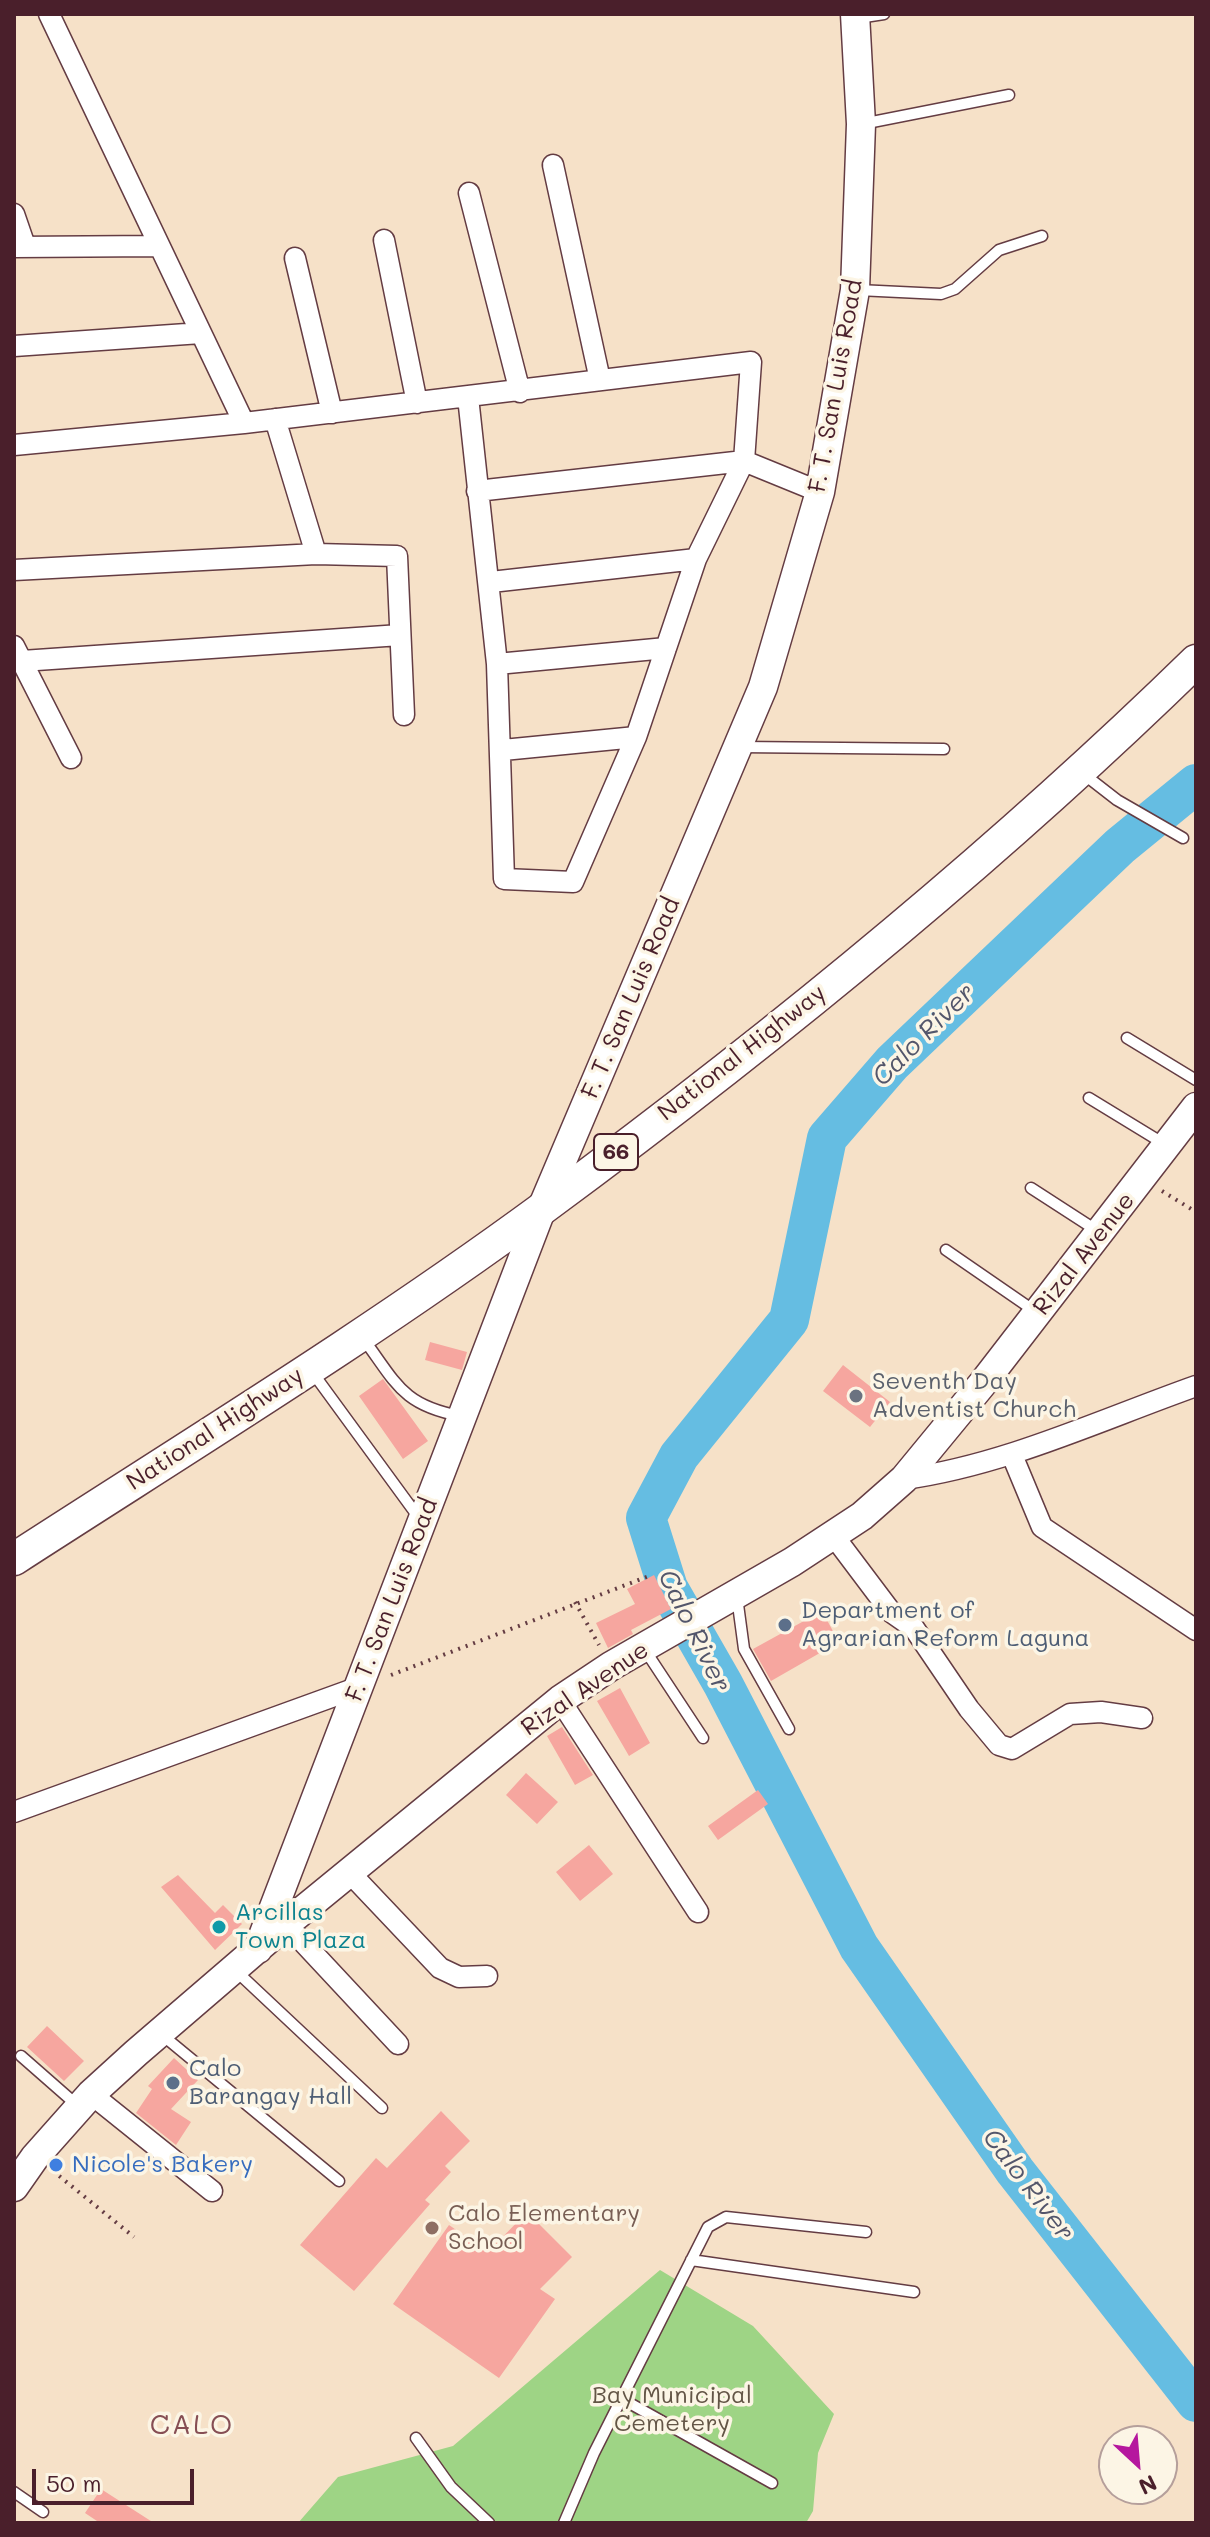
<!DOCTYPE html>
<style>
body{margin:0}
#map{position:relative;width:1210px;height:2537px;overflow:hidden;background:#f6e1c8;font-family:Mali,sans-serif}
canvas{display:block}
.frame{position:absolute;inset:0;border:16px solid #4a1f2b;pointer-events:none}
.north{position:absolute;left:1098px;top:2425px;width:80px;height:80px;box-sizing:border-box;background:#fcf5e5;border:2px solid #b59f9b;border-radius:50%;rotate:154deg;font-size:22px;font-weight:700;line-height:32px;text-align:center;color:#4a1f2b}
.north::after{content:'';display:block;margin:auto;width:28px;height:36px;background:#b5179e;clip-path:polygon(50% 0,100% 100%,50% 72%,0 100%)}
.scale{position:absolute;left:32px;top:2469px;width:162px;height:36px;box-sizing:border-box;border:4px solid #4a1f2b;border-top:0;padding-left:10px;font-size:24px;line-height:28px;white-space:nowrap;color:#4a1f2b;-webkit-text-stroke:6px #fcf5e5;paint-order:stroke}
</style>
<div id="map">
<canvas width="1210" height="2537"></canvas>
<div class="frame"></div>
<div class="north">N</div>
<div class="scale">50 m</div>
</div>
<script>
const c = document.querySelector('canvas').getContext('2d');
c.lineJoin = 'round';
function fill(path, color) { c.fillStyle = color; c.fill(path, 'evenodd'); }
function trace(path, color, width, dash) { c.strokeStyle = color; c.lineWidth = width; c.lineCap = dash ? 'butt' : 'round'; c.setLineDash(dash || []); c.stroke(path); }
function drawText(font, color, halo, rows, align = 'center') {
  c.font = font + ' Mali,sans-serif'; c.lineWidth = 7; c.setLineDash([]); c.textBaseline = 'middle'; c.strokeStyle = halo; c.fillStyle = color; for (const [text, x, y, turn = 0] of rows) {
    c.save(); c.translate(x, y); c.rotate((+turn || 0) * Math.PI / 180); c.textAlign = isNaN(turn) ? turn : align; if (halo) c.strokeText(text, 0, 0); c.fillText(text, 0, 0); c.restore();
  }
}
fill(new Path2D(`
 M660,2270L753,2326L834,2414L818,2453L813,2511L806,2523H298L338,2477L453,2446Z`), '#9ed485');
trace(new Path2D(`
 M1196,784L1120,846L892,1063L827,1138L789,1320L679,1456L646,1518L668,1588L723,1684L859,1947L1015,2171L1196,2402`), '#65bde2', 40);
fill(new Path2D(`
 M430,1342L467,1352L462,1370L425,1360Z
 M843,1365L890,1402L870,1427L823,1391Z
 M383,1379L428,1441L403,1459L359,1396Z
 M654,1575L671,1609L631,1630L633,1634L608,1648L596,1623L635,1604L627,1589Z
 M822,1611L839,1642L771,1681L753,1649Z
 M620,1688L650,1743L629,1756L597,1701Z
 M562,1727L593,1775L575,1785L547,1736Z
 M526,1773L558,1802L537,1824L506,1795Z
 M758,1790L768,1804L718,1840L708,1826Z
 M589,1845L613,1874L580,1901L556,1872Z
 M178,1875L215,1913L223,1905L242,1924L215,1950L161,1887Z
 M47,2026L84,2061L64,2081L27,2047Z
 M174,2058L198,2080L171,2109L191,2122L176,2145L136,2113L152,2089L148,2086Z
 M441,2111L470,2141L445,2166L451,2172L425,2200L430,2204L354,2291L300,2245L376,2158L387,2168Z
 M527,2212L572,2257L540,2289L555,2299L499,2378L393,2304L449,2225L488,2252Z
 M101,2489L154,2523H100L85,2513Z`), '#f6a69f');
const service = new Path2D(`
 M858,18L884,14
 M862,124L1009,95
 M858,290L941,294L955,289L999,250L1042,236
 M740,747L944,749
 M1081,772L1117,800L1183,838
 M1127,1038L1196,1080
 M1089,1098L1166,1145
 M1031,1188L1099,1232
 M946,1250L1036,1312
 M362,1337C396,1382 401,1405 460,1416
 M313,1373L419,1518
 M737,1597L744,1649L789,1729
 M645,1650L703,1738
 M235,1970L382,2108
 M161,2034L339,2181
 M21,2056L78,2106
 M691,2260L914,2292
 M624,2400L772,2483
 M416,2438L451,2487L489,2523
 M14,2492L43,2512
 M564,2523L594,2453L708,2227L726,2217L866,2232`);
const minor = new Path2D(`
 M49,14L244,423
 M553,165L600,380
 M469,193L520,392
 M14,214L25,246
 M384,240L417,403
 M14,247L159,246
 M295,258L332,413
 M14,346L201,333
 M275,419L316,554
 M14,445L244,423L751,362L744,461L696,559L636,737L573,882L504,879L497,664L468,397
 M477,491L744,461L820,492
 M14,570L316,554L397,556L404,715
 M491,582L696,559
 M14,646L71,758
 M22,661L400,635
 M497,664L666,648
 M503,750L636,737
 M1012,1455L1042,1527L1196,1630
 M904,1479C1005,1465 1100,1420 1196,1386
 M833,1535L891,1612L914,1628L969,1709L999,1745L1012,1749L1070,1714L1101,1712L1142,1718
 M560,1700L698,1912
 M14,1812L359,1687
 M350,1873L440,1968L459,1977L487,1976
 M286,1924L398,2044
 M91,2094L212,2191`);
const secondary = new Path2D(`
 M258,1949L542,1208L763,687L820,492L855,290L861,124L855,14
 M14,2187L35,2157L91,2094L136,2053L286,1924L560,1700L611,1666L792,1562L862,1516L904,1479L983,1383L1196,1107`);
const primary = new Path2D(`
 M14,1559C192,1444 373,1333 543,1208C771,1040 993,859 1196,661`);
trace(service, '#643c43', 13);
trace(minor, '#643c43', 23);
trace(secondary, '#643c43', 31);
trace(primary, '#643c43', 35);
trace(new Path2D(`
 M1162,1191L1196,1212
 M575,1602L599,1645
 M391,1675L649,1576
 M53,2171L134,2237`), '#643c43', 4, [2, 6]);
trace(service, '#fff', 10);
trace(minor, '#fff', 20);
trace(secondary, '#fff', 28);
trace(primary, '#fff', 32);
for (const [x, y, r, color] of [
 [856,1396,8,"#6b7280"],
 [785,1625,8,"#5c6f8a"],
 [219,1927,8,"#0f9aa8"],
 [173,2083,8,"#5c6f8a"],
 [56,2165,8,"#3f7fe0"],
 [432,2228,8,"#8d6e63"]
]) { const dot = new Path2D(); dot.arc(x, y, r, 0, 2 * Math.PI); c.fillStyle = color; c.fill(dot); trace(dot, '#fcf5e5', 3); }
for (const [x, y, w] of [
 [616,1152,44]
]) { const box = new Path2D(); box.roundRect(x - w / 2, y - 18, w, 36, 6); c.fillStyle = '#fcf5e5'; c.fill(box); trace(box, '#4a1f2b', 2); }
drawText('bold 22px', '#4a1f2b', null, [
 ["66",616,1152]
]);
drawText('24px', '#4a1f2b', '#fcf5e5', [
 ["F. T. San Luis Road",836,386,-80],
 ["F. T. San Luis Road",631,998,-67],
 ["National Highway",742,1053,-38],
 ["Rizal Avenue",1084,1254,-52],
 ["National Highway",215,1429,-33],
 ["F. T. San Luis Road",392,1600,-69],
 ["Rizal Avenue",585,1689,-34]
]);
drawText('24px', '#5b616d', '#fcf5e5', [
 ["Seventh Day",872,1382],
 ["Adventist Church",872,1410]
], 'left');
drawText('24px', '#4e5e75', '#fcf5e5', [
 ["Department of",801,1611],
 ["Agrarian Reform Laguna",801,1639],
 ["Calo",189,2069],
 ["Barangay Hall",189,2097]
], 'left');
drawText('24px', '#0d838f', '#fcf5e5', [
 ["Arcillas",235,1913],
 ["Town Plaza",235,1941]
], 'left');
drawText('24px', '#366cbe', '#fcf5e5', [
 ["Nicole's Bakery",72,2165]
], 'left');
drawText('24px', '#785e54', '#fcf5e5', [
 ["Calo Elementary",448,2214],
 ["School",448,2242]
], 'left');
drawText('24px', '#635546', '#fcf5e5', [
 ["Bay Municipal",672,2396],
 ["Cemetery",672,2424]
]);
drawText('italic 26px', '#53566b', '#fcf5e5', [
 ["Calo River",924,1035,-45],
 ["Calo River",694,1631,64],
 ["Calo River",1028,2185,53]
]);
c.letterSpacing = '2px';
drawText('28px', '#864e54', '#fcf5e5', [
 ["CALO",192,2425]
]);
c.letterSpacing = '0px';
</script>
